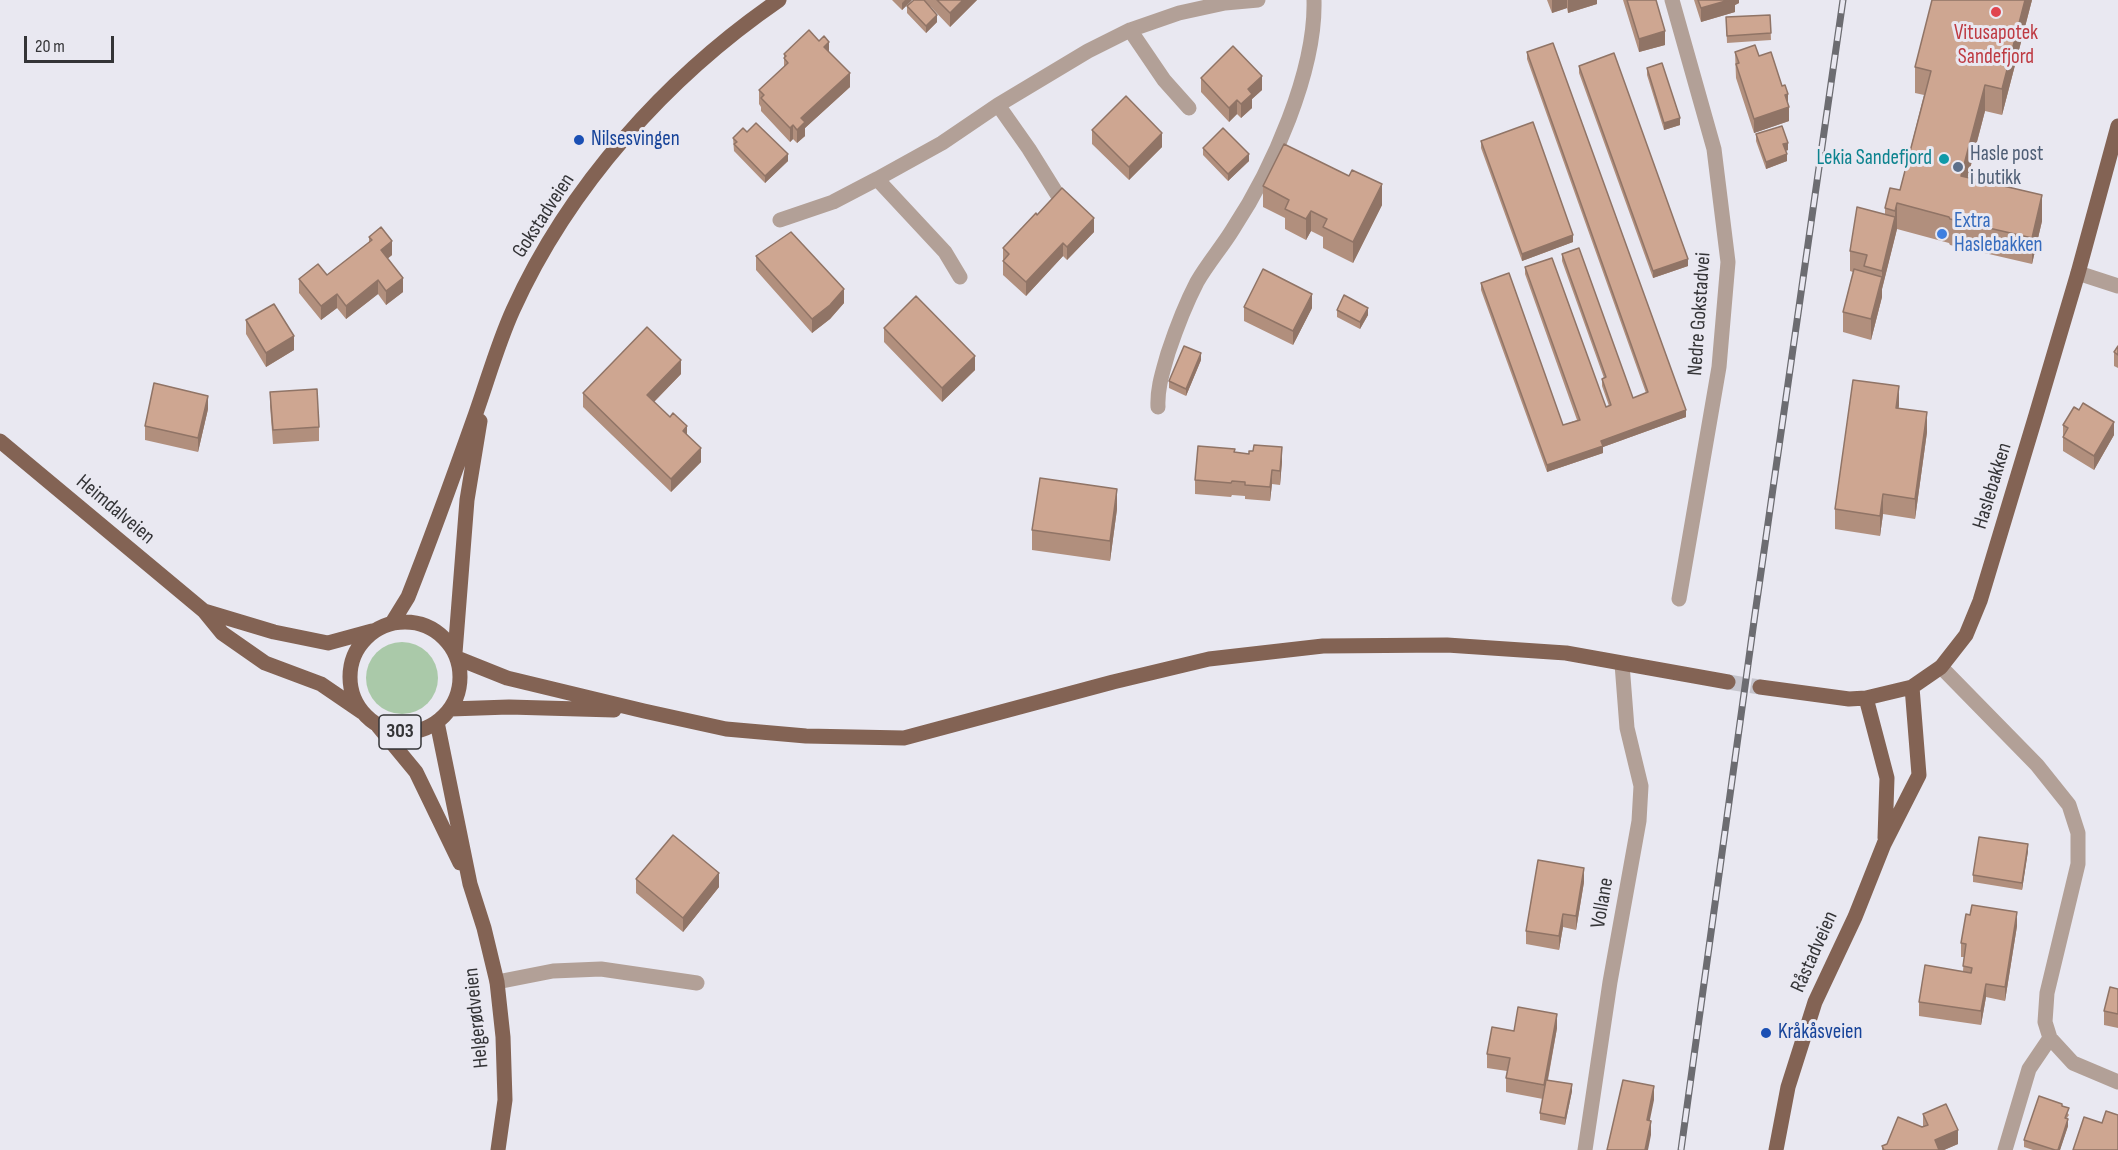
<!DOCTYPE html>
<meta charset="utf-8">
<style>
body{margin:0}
#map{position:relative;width:2118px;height:1150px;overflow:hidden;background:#e9e8f1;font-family:"Sofia Sans Condensed",sans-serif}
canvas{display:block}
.scale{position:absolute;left:24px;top:36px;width:90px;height:27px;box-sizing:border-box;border:3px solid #343437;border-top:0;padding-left:8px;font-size:18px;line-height:21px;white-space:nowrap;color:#343437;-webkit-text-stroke:4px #e9e8f1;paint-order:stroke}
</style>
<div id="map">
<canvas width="2118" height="1150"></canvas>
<div class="scale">20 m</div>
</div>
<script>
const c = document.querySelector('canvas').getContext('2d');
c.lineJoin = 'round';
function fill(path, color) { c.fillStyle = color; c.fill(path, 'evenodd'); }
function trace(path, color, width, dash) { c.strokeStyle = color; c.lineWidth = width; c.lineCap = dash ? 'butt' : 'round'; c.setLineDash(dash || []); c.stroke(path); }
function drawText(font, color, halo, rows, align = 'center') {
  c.font = font + ' "Sofia Sans Condensed",sans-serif'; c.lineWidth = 6; c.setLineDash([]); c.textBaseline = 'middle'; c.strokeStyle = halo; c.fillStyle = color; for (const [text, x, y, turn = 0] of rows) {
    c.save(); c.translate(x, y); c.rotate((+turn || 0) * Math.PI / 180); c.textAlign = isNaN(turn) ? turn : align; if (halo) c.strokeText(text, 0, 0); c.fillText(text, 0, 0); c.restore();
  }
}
fill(new Path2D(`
 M366 678a36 36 0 1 1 72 0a36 36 0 1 1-72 0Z`), '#aac9a9');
trace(new Path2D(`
 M1728,682L1760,687`), '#c5c4cc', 15, [15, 8]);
trace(new Path2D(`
 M1672,0L1714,149L1728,262L1719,367L1679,599
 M1130,30L1164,80L1189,108
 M998,105L1029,149L1057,194
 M877,179L945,252L960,277
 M780,220L833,202L877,179L942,143L998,105L1088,51L1130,30L1179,13L1225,3L1258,0
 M2078,273L2118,286
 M1158,407C1157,388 1163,371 1168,353C1176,329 1185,305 1197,282C1208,263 1222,247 1233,229C1272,170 1316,71 1314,0
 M1941,667L2037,765L2069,805L2078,833V864L2047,993L2045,1022L2050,1038L2073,1063L2118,1082
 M497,982L553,971L601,969L697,983
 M1585,1150L1610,982L1639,821L1641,786L1627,728L1622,664
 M2005,1150L2029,1069L2050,1038`), '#b2a097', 15);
trace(new Path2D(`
 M0,441L204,611L222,633L265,663L321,684L362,712
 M204,611L274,632L328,643L372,631
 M350 677a55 55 0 1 1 110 0a55 55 0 1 1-110 0Z
 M392,623L408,597C432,536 454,475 476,413C488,379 498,343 513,310C569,186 667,77 779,0
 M455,653L467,500L480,421
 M457,658L507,678L644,711L726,729L806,736L904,738L1113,682L1209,659L1323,646L1447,645L1566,653L1728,682
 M1760,687L1849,699L1866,698L1912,687L1941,667L1966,635L1980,601L2036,415L2078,273L2118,126
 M1866,698L1887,778L1885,838
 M450,709L509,707L614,710
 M437,722L470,884L484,928L497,982L503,1037L505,1100L498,1150
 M378,726L416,772L460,863
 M1776,1150L1788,1087L1815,1002L1855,917L1884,844L1919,775L1912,687`), '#836354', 15);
const rail = new Path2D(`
 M1681,1150L1755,614L1843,0`);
trace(rail, '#6c6c71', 7);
trace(rail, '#e9e8f1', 4.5, [14]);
fill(new Path2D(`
 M892,0H912L902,10Z
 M914,0H977L950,27L930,6L937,22L926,33L907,13V6Z
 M1547,0H1597V4L1568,13L1567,8L1552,13Z
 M1623,0H1656L1665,45L1639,52Z
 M1694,0H1739V3L1735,5V12L1701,22Z
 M2032,0L2002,115L1985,111L1968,177L2042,221L2032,264L1950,245L1949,243L1897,229L1882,289V297L1871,340L1843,332V312L1853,272L1850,271V251L1885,214V208L1900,190L1924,95L1915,93V67Z
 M1770,15L1771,40L1727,43L1726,17Z
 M829,52L850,87L805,128V136L797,143L793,139L790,142L761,111V107L759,104V90L784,67V54Z
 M1527,52L1686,417L1603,447V453L1547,472L1481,290V283L1563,425L1577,420L1525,274V267L1606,407L1609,406L1602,386V379L1604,378L1562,261V254L1633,398L1646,393L1527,59Z
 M1735,52L1759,56L1789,121L1754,133L1736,78Z
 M1579,66L1688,266L1653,278L1579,73Z
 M1647,68L1680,125L1664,130L1647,75Z
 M1201,78L1262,90L1252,99V108L1241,118L1237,114L1229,122L1201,92Z
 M1092,130L1162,147L1129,180L1092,144Z
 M1756,134L1788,150L1786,151L1787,161L1766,169L1756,141Z
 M733,138L788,161L765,183L734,151Z
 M1481,141L1573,242L1522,261L1481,148Z
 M1203,148L1249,161L1228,181L1203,155Z
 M1263,186L1382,205L1353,263L1323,248V237L1311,231L1306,240L1285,229V218L1263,207Z
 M1037,215L1094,232L1067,260L1063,256L1026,296L1003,275V248Z
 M369,237L392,255L387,259L403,292L386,305L378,294L346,319L337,308L321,320L299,293V279L327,275L369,242Z
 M756,256L844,303L830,319L812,333L756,270Z
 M1244,307L1312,308L1293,345L1244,321Z
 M1337,310L1368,315L1360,329L1337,317Z
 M246,320L294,350L266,367L246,334Z
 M884,328L975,370L942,402L884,342Z
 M2118,346V368L2114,366V352Z
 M1201,360L1186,396L1169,388V381Z
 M681,374L654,402L701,462L671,492L583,407V393Z
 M270,392L319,427V441L273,444L270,406Z
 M1898,408L1927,432L1915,519L1883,514L1880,536L1835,529V509Z
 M208,409L198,452L145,440V426Z
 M2063,425L2114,435L2094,470L2063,451Z
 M1235,452L1282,461L1280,485L1272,484L1270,501L1245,499V496L1232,495L1231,497L1195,494V480Z
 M1117,509L1110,561L1032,550V530Z
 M2028,851L2022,890L1973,882V875Z
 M636,879L719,887L683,932L636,893Z
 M1584,882L1576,930L1563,927L1559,950L1526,944V931Z
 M2017,926L2005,1001L1986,997L1981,1025L1919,1016V1002L1963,971L1964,957H1961V943Z
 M2118,989V1028L2104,1025V1011Z
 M1557,1028L1548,1080L1572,1091L1565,1125L1540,1120V1113L1543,1099L1506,1092V1078L1507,1071L1487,1068V1054L1514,1031Z
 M2062,1106L2069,1115L2067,1118L2068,1126L2060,1150H2033L2024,1147V1140Z
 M1923,1114L1958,1144L1944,1150H1882V1146L1923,1127Z`), '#b18f7d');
fill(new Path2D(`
 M905,0H912L902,10V3Z
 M963,0H977L950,27V13Z
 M1552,0H1567V8L1552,13Z
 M1568,0H1597V4L1568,13Z
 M1729,0H1739V3L1735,5V12L1701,22V8Z
 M2025,0H2032L2002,115V89Z
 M937,15V22L926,33V26Z
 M1665,31V45L1639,52V39Z
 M829,42V56L824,47Z
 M850,73V87L805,128V136L797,143V130L801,118Z
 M1262,76V90L1252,99V108L1241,118V104L1248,89Z
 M1985,85V111L1961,202V176Z
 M1788,94V107L1785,95Z
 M1237,100V114L1229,122V108Z
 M1789,107V121L1754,133V119Z
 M1680,118V125L1664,130V123Z
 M793,125V139L790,142V128Z
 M1162,133V147L1129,180V167Z
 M1788,143V150L1783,151V144Z
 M788,154V161L765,183V176Z
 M1249,154V161L1228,181V174Z
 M1787,154V161L1766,169V162Z
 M1382,184V205L1353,263V242Z
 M2042,195V221L2032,264V238Z
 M1897,203V229L1895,237V211Z
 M1311,211V231L1306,240V219Z
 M1895,217V237L1882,289V297L1871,340V319L1882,279V271Z
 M1094,218V232L1067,260V247Z
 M1573,235V242L1522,261V254Z
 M392,241V255L381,264V250Z
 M1063,243V256L1026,296V282Z
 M1688,259V266L1653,278V271Z
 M403,278V292L386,305V291Z
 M378,280V294L346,319V306Z
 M844,289V303L830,319L812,333V319Z
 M337,294V308L321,320V306Z
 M1312,294V308L1293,345V331Z
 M1368,308V315L1360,329V322Z
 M294,336V350L266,367V353Z
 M1201,353V360L1186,396V389Z
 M975,356V370L942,402V388Z
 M681,360V374L647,409V395Z
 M1899,386V406L1896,428V408Z
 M208,396V409L198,452V438Z
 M1686,410V417L1603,447V453L1547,472V465L1601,441Z
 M1927,412V432L1915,519V499Z
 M2114,422V435L2094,470V456Z
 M687,426V440L683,431Z
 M1282,447V461L1280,485V471Z
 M701,448V462L671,492V479Z
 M1272,470V484L1270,501V487Z
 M1117,489V509L1110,561V541Z
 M1883,494V514L1880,536V516Z
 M2028,844V851L2022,890V883Z
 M1584,868V882L1576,930V916Z
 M719,873V887L683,932V918Z
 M2017,912V926L2005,1001V987Z
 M1563,914V927L1559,950V936Z
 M1986,984V997L1981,1025V1011Z
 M1557,1014V1028L1544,1099V1085Z
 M1572,1084V1091L1565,1125V1118Z
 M1654,1086V1100L1647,1134V1120Z
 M2068,1119V1126L2060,1150H2058Z
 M1651,1121V1135L1648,1150H1645Z
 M1958,1130V1144L1944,1150H1935V1140Z`), '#907466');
const building = new Path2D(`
 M914,0H924L937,15L926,26L907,6Z
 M937,0H963L950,13Z
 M1627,0H1656L1665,31L1639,39Z
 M1698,0H1729L1701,8Z
 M1932,0H2025L2002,89L1985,85L1961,176L2042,195L2032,238L1950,219L1949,217L1897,203L1895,211L1885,208L1890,188L1900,190L1931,71L1915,67Z
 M1770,15L1771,33L1727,36L1726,17Z
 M809,30L819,41L824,36L829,42L824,47L850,73L801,118L805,122L797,130L793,125L790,128L761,98L764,95L759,90L788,63L784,58L786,56L784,54Z
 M1553,43L1686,410L1601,441L1603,446L1547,465L1481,283L1509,273L1563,425L1580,420L1525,267L1552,258L1606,407L1611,405L1602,379L1606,377L1562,254L1579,248L1633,398L1648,392L1527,52Z
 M1755,45L1759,56L1771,52L1782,86L1785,85L1788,94L1785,95L1789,107L1754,119L1736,64L1739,63L1735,52Z
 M1233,46L1262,76L1248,89L1252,94L1241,104L1237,100L1229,108L1201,78Z
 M1614,53L1688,259L1653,271L1579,66Z
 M1662,63L1680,118L1664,123L1647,68Z
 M1126,96L1162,133L1129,167L1092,130Z
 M1533,122L1573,235L1522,254L1481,141Z
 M756,123L788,154L765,176L734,144L737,142L733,138L743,128L747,132Z
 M1782,126L1788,143L1783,144L1787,154L1766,162L1756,134Z
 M1223,128L1249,154L1228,174L1203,148Z
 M1284,144L1349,176L1352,170L1382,184L1353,242L1323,227L1327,219L1311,211L1306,219L1285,209L1289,200L1263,186Z
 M1062,188L1094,218L1067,247L1063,243L1026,282L1003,261L1009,254L1003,248L1036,213L1037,215Z
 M1857,207L1895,217L1882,271L1864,266L1867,255L1850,251Z
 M381,227L392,241L381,250L403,278L386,291L378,280L346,306L337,294L321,306L299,279L318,264L327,275L372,240L369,237Z
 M791,232L844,289L830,305L812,319L756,256Z
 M1263,269L1312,294L1293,331L1244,307Z
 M1854,269L1882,277L1871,319L1843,312Z
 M1344,295L1368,308L1360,322L1337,310Z
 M916,296L975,356L942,388L884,328Z
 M274,304L294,336L266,353L246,320Z
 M647,327L681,360L647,395L670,417L673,413L687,426L683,431L701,448L671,479L583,393Z
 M1184,346L1201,353L1186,389L1169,381Z
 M2118,346V355L2114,352Z
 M1853,380L1899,386L1896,408L1927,412L1915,499L1883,494L1880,516L1835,509Z
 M154,383L208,396L198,438L145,426Z
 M317,389L319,427L273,430L270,392Z
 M2083,403L2114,422L2094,456L2063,437L2068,428L2063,425L2074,407L2079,410Z
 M1254,445L1282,447L1280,471L1272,470L1270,487L1245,485V482L1232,481L1231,483L1195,480L1198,446L1235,449L1234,452L1249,454V451H1253Z
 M1040,478L1117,489L1110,541L1032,530Z
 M673,835L719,873L683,918L636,879Z
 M1979,837L2028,844L2022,883L1973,875Z
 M1538,860L1584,868L1576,916L1563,914L1559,936L1526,931Z
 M1972,905L2017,912L2005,987L1986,984L1981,1011L1919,1002L1925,965L1971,973L1972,968L1963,966L1966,944L1961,943L1966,914L1970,915Z
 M2110,987L2118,989V1014L2104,1011Z
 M1518,1007L1557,1014L1544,1085L1506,1078L1510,1058L1487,1054L1492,1027L1514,1031Z
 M1546,1080L1572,1084L1565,1118L1540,1113Z
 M1623,1080L1654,1086L1647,1120L1651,1121L1645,1150H1607Z
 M2039,1096L2062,1104V1106L2069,1108L2065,1118L2068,1119L2058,1150H2055L2024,1140Z
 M1946,1104L1958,1130L1935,1140L1939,1150H1884L1882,1146L1887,1144L1898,1117L1922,1127L1928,1125L1923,1114Z
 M2106,1111L2118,1115V1150H2073L2084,1117L2102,1123Z`);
fill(building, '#cea691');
trace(building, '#907466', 1.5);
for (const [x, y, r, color] of [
 [1996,12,6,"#e0444e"],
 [579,140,6,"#1a4fb4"],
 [1944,159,6,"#0f9aa8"],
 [1958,167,6,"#5c6f8a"],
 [1942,234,6,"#3f7fe0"],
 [1766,1033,6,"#1a4fb4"]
]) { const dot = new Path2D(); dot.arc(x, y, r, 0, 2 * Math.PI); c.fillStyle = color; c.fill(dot); trace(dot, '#e9e8f1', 2); }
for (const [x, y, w] of [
 [400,732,42]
]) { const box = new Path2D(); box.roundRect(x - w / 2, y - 17, w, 34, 4.5); c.fillStyle = '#e9e8f1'; c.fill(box); trace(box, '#343437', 1.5); }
drawText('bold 20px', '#343437', null, [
 ["303",400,732]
]);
drawText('21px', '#be3a42', '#e9e8f1', [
 ["Vitusapotek",1996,34],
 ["Sandefjord",1996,58]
]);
drawText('21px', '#164399', '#e9e8f1', [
 ["Nilsesvingen",591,140],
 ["Kråkåsveien",1778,1033]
], 'left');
drawText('21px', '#4e5e75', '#e9e8f1', [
 ["Hasle post",1970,155],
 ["i butikk",1970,179]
], 'left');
drawText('21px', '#0d838f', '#e9e8f1', [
 ["Lekia Sandefjord",1932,159]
], 'right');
drawText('21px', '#343437', '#e9e8f1', [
 ["Gokstadveien",544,216,-57],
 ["Nedre Gokstadvei",1700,314,-86],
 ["Haslebakken",1993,486,-73],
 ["Heimdalveien",115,510,40],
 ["Vollane",1603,903,-80],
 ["Råstadveien",1815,952,-66],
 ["Helgerødveien",477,1018,-96]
]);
drawText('21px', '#366cbe', '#e9e8f1', [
 ["Extra",1954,222],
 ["Haslebakken",1954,246]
], 'left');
</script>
